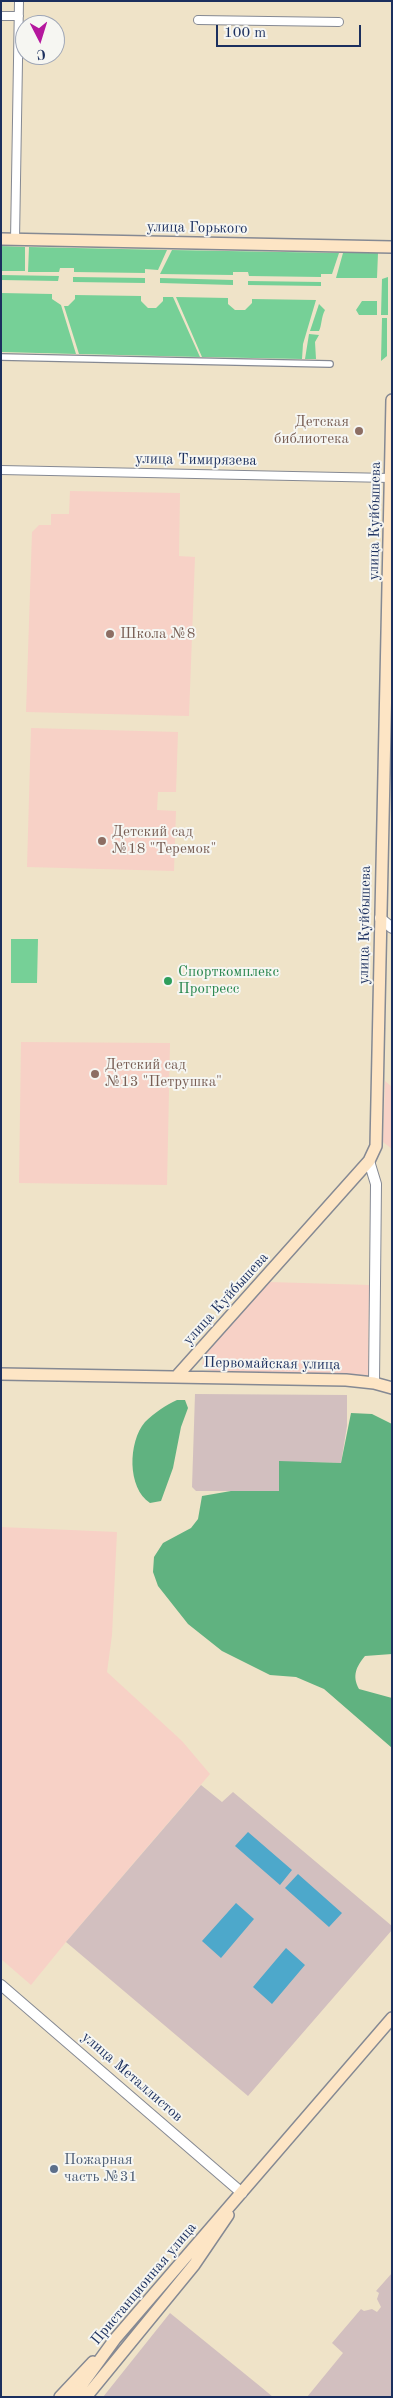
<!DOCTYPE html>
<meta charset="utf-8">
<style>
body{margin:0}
#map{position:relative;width:393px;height:2398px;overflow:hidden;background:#efe3c8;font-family:"Old Standard TT",serif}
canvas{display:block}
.frame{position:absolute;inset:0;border:2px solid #1b2f5e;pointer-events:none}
.north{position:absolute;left:15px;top:15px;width:50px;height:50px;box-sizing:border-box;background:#f6f6f2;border:1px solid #9ea6b7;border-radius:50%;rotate:175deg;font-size:14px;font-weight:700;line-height:20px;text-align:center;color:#1b2f5e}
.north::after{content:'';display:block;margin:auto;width:18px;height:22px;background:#b5179e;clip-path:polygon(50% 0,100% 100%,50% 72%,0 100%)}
.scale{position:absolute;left:216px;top:25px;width:145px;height:22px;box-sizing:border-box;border:2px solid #1b2f5e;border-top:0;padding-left:6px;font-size:15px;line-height:18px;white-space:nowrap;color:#1b2f5e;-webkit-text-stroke:4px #f6f6f2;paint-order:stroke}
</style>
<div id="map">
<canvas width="393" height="2398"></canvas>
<div class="frame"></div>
<div class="north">С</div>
<div class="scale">100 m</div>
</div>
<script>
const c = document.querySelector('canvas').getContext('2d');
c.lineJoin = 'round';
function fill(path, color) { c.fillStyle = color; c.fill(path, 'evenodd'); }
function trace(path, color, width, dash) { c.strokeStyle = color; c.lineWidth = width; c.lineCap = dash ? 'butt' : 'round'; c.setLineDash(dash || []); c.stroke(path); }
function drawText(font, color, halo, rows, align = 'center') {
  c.font = font + ' "Old Standard TT",serif'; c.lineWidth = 4; c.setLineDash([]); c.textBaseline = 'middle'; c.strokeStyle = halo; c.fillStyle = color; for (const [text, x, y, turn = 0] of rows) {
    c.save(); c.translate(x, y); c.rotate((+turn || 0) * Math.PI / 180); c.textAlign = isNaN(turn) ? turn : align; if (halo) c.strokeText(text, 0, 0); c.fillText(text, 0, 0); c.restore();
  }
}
fill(new Path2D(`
 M70,491L180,493L179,556L195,557L189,716L26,712L32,532L39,525H51V514H69Z
 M31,728L178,732L176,792H158L157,810L176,811L174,871L27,867Z
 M21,1042L170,1043L167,1185L19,1183Z
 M385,1081L392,1087V1149L383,1142Z
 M269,1282L369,1285L368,1375L213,1371L203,1368L202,1364L206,1354Z
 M1,1527L117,1532L112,1635L107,1672L182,1741L210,1774L66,1942L31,1985L1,1959Z`), '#f7d1c6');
fill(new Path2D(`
 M195,1394L347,1395V1426L341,1463L280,1462V1491H196L192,1487Z
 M201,1785L222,1802L233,1792L392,1926V1930L248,2096L66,1942Z
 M392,2273V2397H307L343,2353L332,2343L361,2309L364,2311L372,2309L377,2312L381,2307L377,2299L379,2293L376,2291Z
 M170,2313L261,2387L273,2397H103Z`), '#d2bfbf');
fill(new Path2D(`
 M1,246L25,247V271H1Z
 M29,247L167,250L158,270L145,269V273L74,272V268H60L59,272H28Z
 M172,250L339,253L332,274H321V277L249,276L248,272H233V275L160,274Z
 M343,253H378L377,278H336Z
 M1,275L59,276L58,281L1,280Z
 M73,277L145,278V283L73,282Z
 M388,277V315H381L382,279Z
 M160,278L233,280V285L160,283Z
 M248,281L321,282V286L248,285Z
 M1,293L52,294V299L61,305L76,354L1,352Z
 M75,295L141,296V301L148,308H156L163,301V297H173L200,357L79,354L64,306H68L75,299Z
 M176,297L228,298V304L235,310H245L252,303V299L316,300L303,344L302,359L202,357Z
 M362,301H377V315H359L356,310Z
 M319,304L325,310C321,317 322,325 319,331H310Z
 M382,318H387V356L381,361Z
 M309,334L319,335L315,342L316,359H305Z
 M11,939H38L37,983H11Z`), '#76d097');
fill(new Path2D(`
 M177,1400H185L188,1408L181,1427L173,1468L161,1501L150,1503C127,1488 128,1442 145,1422C154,1413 166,1405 177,1400Z
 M351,1413L372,1414L392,1424V1654L365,1656C356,1667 352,1676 359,1689L392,1698V1748L324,1689L296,1677L270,1675L222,1651L188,1624L158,1586L153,1572L154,1557L163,1543L191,1528L198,1519L202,1496L231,1491H279V1461L341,1463Z`), '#60b280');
fill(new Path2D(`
 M248,1832L292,1870L280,1885L235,1846Z
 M298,1874L342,1913L329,1927L285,1888Z
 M236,1903L254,1919L221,1958L202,1941Z
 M286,1948L305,1965L272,2004L253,1987Z`), '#4da8cb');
const pedestrian = new Path2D(`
 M1,357L330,364`);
const minor = new Path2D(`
 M1,16H19
 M198,20L339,22
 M15,240L19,1
 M1,470L390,478`);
const tertiary = new Path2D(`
 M380,918L392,928
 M369,1161L376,1184L374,1383
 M1,1985L242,2193`);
const secondary = new Path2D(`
 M1,239L392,247
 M1,1374L346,1380L374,1383L392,1388
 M177,1376L369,1161L376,1146L392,400
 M60,2397L93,2362
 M73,2397L115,2339L392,2018
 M86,2397L194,2265L228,2215`);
trace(pedestrian, '#858993', 8);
trace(minor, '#858993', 10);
trace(tertiary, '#858993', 12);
trace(secondary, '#858993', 14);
trace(pedestrian, '#fff', 5.5);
trace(minor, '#fff', 8);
trace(tertiary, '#fff', 10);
trace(secondary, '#fde5c5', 11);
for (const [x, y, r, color] of [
 [359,431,5,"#8d6e63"],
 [110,634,5,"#8d6e63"],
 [102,841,5,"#8d6e63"],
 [168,981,5,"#2e9e5b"],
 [95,1074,5,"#8d6e63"],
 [54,2169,5,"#5c6f8a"]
]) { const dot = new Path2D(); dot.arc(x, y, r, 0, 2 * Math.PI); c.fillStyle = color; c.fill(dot); trace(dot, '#f6f6f2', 2); }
drawText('15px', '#1b2f5e', '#f6f6f2', [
 ["улица Горького",197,228,1],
 ["улица Тимирязева",196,460,1],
 ["улица Куйбышева",375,521,-89],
 ["улица Куйбышева",365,925,-89],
 ["улица Куйбышева",226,1299,-48],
 ["Первомайская улица",272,1364,1],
 ["улица Металлистов",132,2077,41],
 ["Пристанционная улица",144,2284,-50]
]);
drawText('15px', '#785e54', '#f6f6f2', [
 ["Детская",349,422,"right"],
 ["библиотека",349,439,"right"],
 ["Школа №8",120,634],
 ["Детский сад",112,832],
 ["№18 \"Теремок\"",112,849],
 ["Детский сад",105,1065],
 ["№13 \"Петрушка\"",105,1082]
], 'left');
drawText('15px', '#27864d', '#f6f6f2', [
 ["Спорткомплекс",178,972],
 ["Прогресс",178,989]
], 'left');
drawText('15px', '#4e5e75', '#f6f6f2', [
 ["Пожарная",64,2160],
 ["часть №31",64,2177]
], 'left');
</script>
